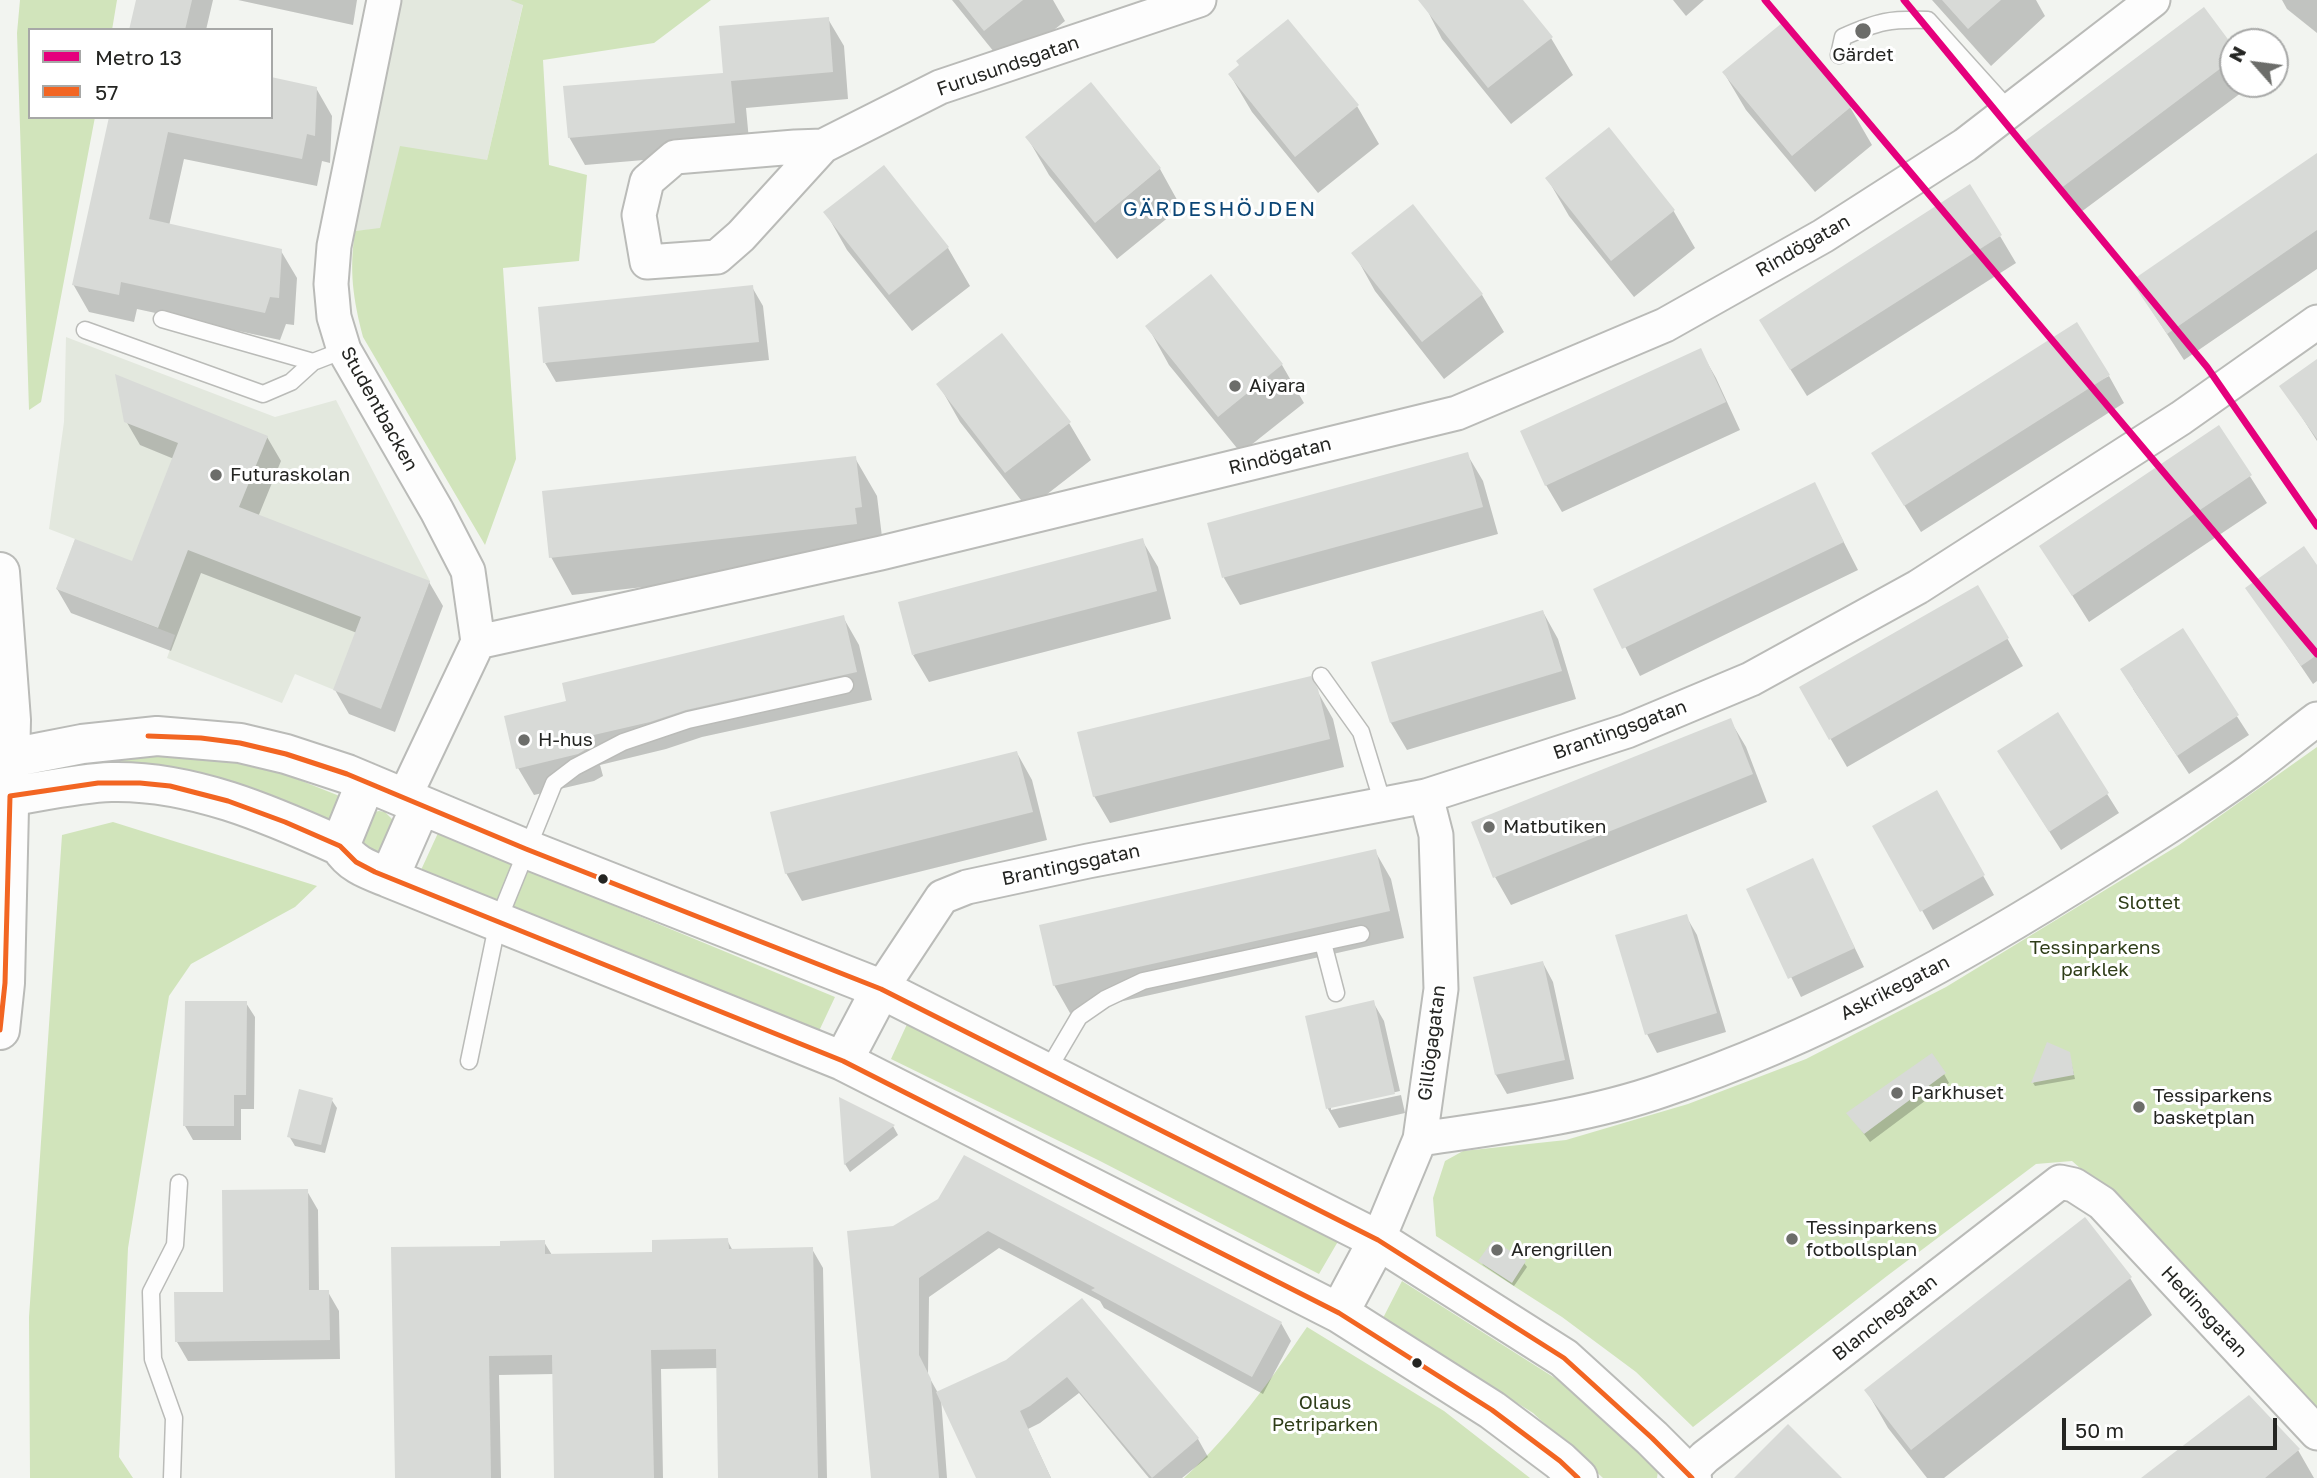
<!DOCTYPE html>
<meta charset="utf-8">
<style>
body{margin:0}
#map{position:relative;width:2317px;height:1478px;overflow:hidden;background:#f2f4f0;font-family:"Golos Text",sans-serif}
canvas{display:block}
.legend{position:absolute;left:28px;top:28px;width:245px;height:91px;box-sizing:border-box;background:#fff;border:2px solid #a7a8a7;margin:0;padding:9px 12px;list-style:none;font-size:21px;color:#242522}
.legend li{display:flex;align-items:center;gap:14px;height:35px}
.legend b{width:35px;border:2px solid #a7a8a7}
.north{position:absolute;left:2219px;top:28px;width:70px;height:70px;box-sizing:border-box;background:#fff;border:2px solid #a7a8a7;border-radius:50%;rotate:298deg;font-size:19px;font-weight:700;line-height:28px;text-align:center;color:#242522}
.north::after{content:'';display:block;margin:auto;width:24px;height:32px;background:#6c6d6a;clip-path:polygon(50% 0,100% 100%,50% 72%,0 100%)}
.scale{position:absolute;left:2062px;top:1418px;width:215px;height:32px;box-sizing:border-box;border:4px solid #242522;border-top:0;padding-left:9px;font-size:21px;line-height:24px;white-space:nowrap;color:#242522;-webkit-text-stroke:5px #fff;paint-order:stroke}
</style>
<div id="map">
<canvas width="2317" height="1478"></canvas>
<ul class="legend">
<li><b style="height:9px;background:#e5007d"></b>Metro 13</li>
<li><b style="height:9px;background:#f26522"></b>57</li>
</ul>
<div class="north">N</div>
<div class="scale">50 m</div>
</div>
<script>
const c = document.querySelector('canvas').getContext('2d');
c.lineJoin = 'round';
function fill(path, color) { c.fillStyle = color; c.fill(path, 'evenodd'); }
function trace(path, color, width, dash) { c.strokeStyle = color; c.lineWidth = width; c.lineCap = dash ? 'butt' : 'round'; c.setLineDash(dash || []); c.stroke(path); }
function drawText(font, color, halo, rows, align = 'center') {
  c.font = font + ' "Golos Text",sans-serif'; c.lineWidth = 6; c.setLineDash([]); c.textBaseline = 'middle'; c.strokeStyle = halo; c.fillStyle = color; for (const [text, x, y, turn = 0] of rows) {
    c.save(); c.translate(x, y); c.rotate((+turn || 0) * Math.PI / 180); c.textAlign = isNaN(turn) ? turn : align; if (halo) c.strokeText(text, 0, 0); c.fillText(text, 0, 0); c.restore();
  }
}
fill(new Path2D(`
 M402,0H510L523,4L487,160L380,229L355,231Z
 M66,337L275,417L336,400L430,581L381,709L295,674L282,703L167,658L175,635L56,589L75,539L49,529L64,422Z`), '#e3e8de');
fill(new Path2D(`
 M20,0H117L112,30H30V117H95L41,402L29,410L17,33Z
 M510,0H711L654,43L543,60L549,165L587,175L579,261L503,268L516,459L485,545L363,337C353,298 349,271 355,231L380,228L400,146L487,160L523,5Z
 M2317,747V1414L2105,1190L2072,1161L2036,1164L1887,1276L1693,1427L1636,1372L1562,1317L1436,1236L1433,1198L1445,1161L1463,1151L1566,1140L1688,1104L1806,1059L1946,987L2179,845Z
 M153,752L241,762L287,775L342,797L327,833L66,774V765Z
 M379,811L385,812L394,821L383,850L372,852L360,843L374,812Z
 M113,822L317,886L295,907L191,964L169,996L128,1248L119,1457L133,1478H30L29,1317L62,835Z
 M438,833L835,997L819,1031L421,870Z
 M908,1022L1340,1238L1319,1274L1100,1161L891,1059Z
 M1402,1281L1558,1380L1658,1471L1657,1478H1603L1533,1413L1383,1318Z
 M1307,1327L1444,1411L1530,1478H1184C1233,1433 1270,1381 1307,1327Z`), '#d1e4bb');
fill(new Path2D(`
 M138,0H213L206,30H131Z
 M238,0H366H357L353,25Z
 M952,0H1053L1065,21L1007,68Z
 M1422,0H1521L1551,38L1573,75L1511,124L1442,39Z
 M1673,0H1704L1686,16Z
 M1932,0H2036L2045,16L1991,66Z
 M2282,0H2317V33L2287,9Z
 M828,19L844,46L848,99L746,108L750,151L585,165L569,137L725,74Z
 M2233,49V84H2253L2077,215L2043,169L2027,142Z
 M1724,73L1850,107L1872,145L1815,192L1746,110Z
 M1230,75L1357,106L1379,144L1318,193L1252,112Z
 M316,88L332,116L330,163L322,161L317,186L184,159L169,226L281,251L297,278L294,325L286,324L280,340L137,309L134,322L89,312L73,284L111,117H271Z
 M1027,137L1160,169L1181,207L1117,259L1049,175Z
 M2317,155V269L2184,360L2133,282Z
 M884,167L948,248L970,286L912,331L847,250L826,213Z
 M1547,178L1673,210L1695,248L1634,297L1569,216Z
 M2000,236L2016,263L1807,396L1777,348Z
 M1354,253L1482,295L1504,332L1444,379L1375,291Z
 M1210,276L1282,365L1304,403L1241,453L1169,365L1148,327Z
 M752,287L763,306L769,360L556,382L545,363Z
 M1700,350L1716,378L1740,430L1562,512L1546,485Z
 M2317,361V441L2282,386Z
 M2109,376L2124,403L1921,532L1889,481Z
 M939,385L1069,423L1091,460L1028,509L960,422Z
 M126,421L267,437L281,461L258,517L429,582L443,606L395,732L349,714L335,690L357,633L201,573L171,651L71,613L57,589L133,563L174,459L140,445Z
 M2219,428L2267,503L2089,622L2041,546Z
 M1467,454L1483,481L1498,534L1240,605L1224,578L1209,525Z
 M855,458L877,496L883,545L877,561L572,595L551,557Z
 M1814,484L1858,570L1640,676L1596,590Z
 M1142,540L1158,567L1171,619L929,682L913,655Z
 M2317,568V681L2313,684L2248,588Z
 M1978,587L2023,666L1847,767L1801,688Z
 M1543,612L1558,639L1576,699L1407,750L1391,723L1373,663Z
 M843,617L859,645L872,700L702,737L666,749L600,765L603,776L594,781L534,795L518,768L568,702Z
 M2182,631L2249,735L2189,774L2133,689Z
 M1310,678L1333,719L1344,767L1110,823L1094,796Z
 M2057,714L2119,813L2061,850L2010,770Z
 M1730,720L1746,747L1767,802L1511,905L1495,877Z
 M1017,753L1032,780L1047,840L802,901L786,873Z
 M1936,792L1994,895L1933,930L1875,826Z
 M1375,851L1391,879L1404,938L1070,1013L1054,985Z
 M1812,860L1864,967L1801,997L1748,890Z
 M1686,916L1697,935L1726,1032L1657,1053L1647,1034Z
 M1543,963L1553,982L1574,1079L1507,1094L1496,1075L1475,978Z
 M1373,1002L1384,1021L1400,1091L1331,1107V1110L1401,1095L1405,1113L1339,1128L1328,1109L1307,1017Z
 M246,1003L255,1017L254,1109H241V1140H193L185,1126Z
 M2069,1053L2075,1079L2035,1086L2033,1083Z
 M1944,1074L1949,1083L1870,1142L1849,1114Z
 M331,1099L337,1108L325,1153L295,1146L289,1136Z
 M841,1100L893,1126L898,1135L850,1172L845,1164Z
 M307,1191L318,1210L319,1292H328L339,1311L340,1359L188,1361L177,1342L225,1294Z
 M940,1200L1281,1323L1291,1341L1263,1394L1104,1308L1100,1301L999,1248L929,1297L928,1375L938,1393L1007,1361L1082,1300L1198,1439L1208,1457L1182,1478H1149L1079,1393L1040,1423L1028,1429L1051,1478H978L941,1398L947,1478H871L893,1228Z
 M727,1240L733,1251L812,1249L823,1268L827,1478H720L718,1368L661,1369L663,1478H556L554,1374L499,1375L501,1478H397L502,1247L544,1242L552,1255L654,1253Z
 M1481,1261L1524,1263L1527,1267L1514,1286L1483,1265Z
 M2130,1278L2152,1315L1944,1478H1927L1888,1428L1866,1390Z
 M2298,1450L2314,1478H2144Z`), '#0003');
fill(new Path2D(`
 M136,0H192L185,30H129Z
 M959,0H1023L984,31Z
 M1418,0H1523L1553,37L1488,88Z
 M1942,0H2001L1968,29Z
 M2204,7L2233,46V59L2060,189L2025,141Z
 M829,17L833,72L731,81L735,123L568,138L563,86L723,73L719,26Z
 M1288,19L1359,105L1295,157L1228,74L1239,65L1236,61Z
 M1782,23L1852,106L1792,156L1722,72Z
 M271,77L317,87L315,136L307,134L302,159L168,132L149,219L282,249L279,298L270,297L265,313L121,282L119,295L72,285L109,117H271Z
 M1091,82L1161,168L1095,223L1025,137Z
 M1609,127L1675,210L1611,261L1545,178Z
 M2317,153V230L2167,334L2131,281Z
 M884,165L949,247L889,295L823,212Z
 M1970,184L2002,235L1790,370L1759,320Z
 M1413,204L1483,294L1422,342L1351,253Z
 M1211,274L1283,364L1218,417L1145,326Z
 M753,285L759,342L543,363L538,307Z
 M2077,322L2110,375L1904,506L1871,453Z
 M1002,333L1071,422L1005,473L936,384Z
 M1701,348L1726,402L1545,486L1520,431Z
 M2317,359V439L2279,386Z
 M115,374L268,436L239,507L430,581L381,709L333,690L361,617L188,550L158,628L56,589L75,539L132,561L178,443L124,422Z
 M2219,425L2252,475L2072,596L2039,546Z
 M1468,452L1483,507L1222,578L1207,523Z
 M856,456L862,507L855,508L857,524L549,558L542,491Z
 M1815,482L1844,542L1622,649L1593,589Z
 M1143,538L1157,591L912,655L898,602Z
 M2304,546L2317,565V655L2301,666L2245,588Z
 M1978,585L2009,638L1829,740L1799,687Z
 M1543,610L1562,671L1390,723L1371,662Z
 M844,615L857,672L686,710L650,722L585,737L588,748L578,754L516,769L504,716L566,701L562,683Z
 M2183,628L2239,715L2177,756L2120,669Z
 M1311,676L1318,689L1330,739L1093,797L1077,732Z
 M2058,712L2109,793L2049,832L1997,751Z
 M1731,718L1753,774L1493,878L1471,822Z
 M1017,751L1033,812L785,874L770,812Z
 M1937,790L1985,875L1920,912L1872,826Z
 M1376,849L1390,911L1053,986L1039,925Z
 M1813,858L1855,948L1788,979L1746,889Z
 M1687,914L1717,1013L1645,1035L1615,935Z
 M1543,961L1565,1060L1495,1075L1473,977Z
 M1374,1000L1395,1094L1326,1109L1305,1016Z
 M185,1001H247L246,1095H234V1126H183Z
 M2047,1042L2070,1052L2074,1075L2031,1083Z
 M1932,1053L1946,1073L1864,1134L1846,1113Z
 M299,1089L333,1098L321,1145L287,1137Z
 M839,1097L895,1125L844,1165Z
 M964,1155L1282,1322L1252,1377L1091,1290L1095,1288L988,1231L919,1278V1355L931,1379L939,1478H871L847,1231L893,1226L938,1199Z
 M308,1189L309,1290H329L330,1340L175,1342L174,1292H223L222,1190Z
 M2085,1217L2132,1277L1911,1450L1864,1390Z
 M728,1238L729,1249L813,1247L818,1478H718L716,1349L651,1350L654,1478H554L552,1355L489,1356L491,1478H395L391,1247L500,1246V1241L545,1240V1254L652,1252V1240Z
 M1493,1240L1526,1261L1512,1283L1478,1261Z
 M1082,1298L1199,1438L1152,1478L1067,1377L1030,1406L1020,1411L1051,1478H976L936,1392L1006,1360Z
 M2249,1395L2300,1449L2265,1478H2141Z
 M1788,1424L1842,1478H1734Z`), '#d8dad7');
const lane = new Path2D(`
 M1839,55L1843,37C1879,21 1889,19 1928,20L2010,111
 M162,319L313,362L344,350
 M85,330L263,394L291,382L313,362
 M1321,676L1361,732L1383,804
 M1323,943L1336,993
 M469,1061L498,921L554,783L575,767L623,742L688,720L845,685
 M1046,1073L1079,1017L1105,999L1143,981L1361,934
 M172,1478L174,1418L153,1359L151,1292L175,1245L179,1183`);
const street = new Path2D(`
 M384,0L334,246L331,284L334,317L344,350L437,511L468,571L478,642
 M823,146L795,147L675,157L647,181L639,215L647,262L717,257L741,236L823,146L940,87L1199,0
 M404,798L478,642L881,553L1457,413L1665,325L1823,236L1965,145L2153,0
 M881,989L942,897L967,887L1088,861L1426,796L1627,731L1751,679L1918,587L2181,418L2317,322
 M1420,1139C1501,1127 1585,1117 1663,1090C1818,1038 1963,957 2100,870C2151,838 2202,806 2250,771C2273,754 2294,736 2317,719
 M1378,1240L1420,1139L1441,989L1436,835L1426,796
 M1688,1474L1705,1457L2060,1182L2074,1185L2102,1203L2317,1433`);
const secondary = new Path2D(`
 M0,572L11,720L5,983L0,1030
 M0,760L82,744L157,736L240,743L286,754L347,774L526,849L881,989L1378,1240L1564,1358L1652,1438L1692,1478
 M0,798C34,793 78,783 111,782C191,780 269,814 340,846C352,865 369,870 389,878L843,1061L1339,1313L1492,1410L1560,1461L1578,1478
 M340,846L366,782
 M389,878L421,805
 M843,1061L881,989
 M1339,1313L1378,1240`);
trace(lane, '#babbb8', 19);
trace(street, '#babbb8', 37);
trace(secondary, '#babbb8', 42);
trace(lane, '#fdfdfd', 16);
trace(street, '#fdfdfd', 33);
trace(secondary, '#fdfdfd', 38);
trace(new Path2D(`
 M148,736L201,738L240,743L286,754L347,774L526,849L881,989L1378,1240L1564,1358L1652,1438L1692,1478
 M0,1030L5,983L10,796L98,783H140L170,786L228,801L285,822L340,846L356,862L375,872L843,1061L1339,1313L1492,1410L1560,1461L1578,1478`), '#f26522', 5);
trace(new Path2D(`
 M1765,0L2317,654
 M1904,0L2207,367L2317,526`), '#e5007d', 7);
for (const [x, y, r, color] of [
 [1863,31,9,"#6c6d6a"],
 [1235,386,7,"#6c6d6a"],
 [216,475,7,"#6c6d6a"],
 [524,740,7,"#6c6d6a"],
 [1489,827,7,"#6c6d6a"],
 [603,879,6,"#242522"],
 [1897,1093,7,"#6c6d6a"],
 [2139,1107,7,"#6c6d6a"],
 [1792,1239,7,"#6c6d6a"],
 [1497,1250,7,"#6c6d6a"],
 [1417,1363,6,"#242522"]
]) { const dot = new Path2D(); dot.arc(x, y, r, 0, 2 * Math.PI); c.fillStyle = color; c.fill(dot); trace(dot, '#fff', 2.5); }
drawText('19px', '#242522', '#fff', [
 ["Gärdet",1863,55,"center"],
 ["Aiyara",1249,386],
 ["Futuraskolan",230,475],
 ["H-hus",538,740],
 ["Matbutiken",1503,827],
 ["Parkhuset",1911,1093],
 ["Tessiparkens",2153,1096],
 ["basketplan",2153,1118],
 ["Tessinparkens",1806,1228],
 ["fotbollsplan",1806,1250],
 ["Arengrillen",1511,1250]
], 'left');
drawText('19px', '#242522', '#fff', [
 ["Furusundsgatan",1008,66,-19],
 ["Rindögatan",1803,246,-30],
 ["Studentbacken",379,409,61],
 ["Rindögatan",1280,456,-14],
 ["Brantingsgatan",1620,730,-20],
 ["Brantingsgatan",1071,865,-12],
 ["Askrikegatan",1895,988,-27],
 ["Gillögagatan",1432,1043,-83],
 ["Hedinsgatan",2204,1312,47],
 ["Blanchegatan",1885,1318,-38]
]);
drawText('19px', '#2e3d18', '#fff', [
 ["Slottet",2149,903],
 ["Tessinparkens",2095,948],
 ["parklek",2095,970],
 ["Olaus",1325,1403],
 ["Petriparken",1325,1425]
]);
c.letterSpacing = '2px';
drawText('21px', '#0a4576', '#fff', [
 ["GÄRDESHÖJDEN",1220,209]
]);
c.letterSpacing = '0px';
</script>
